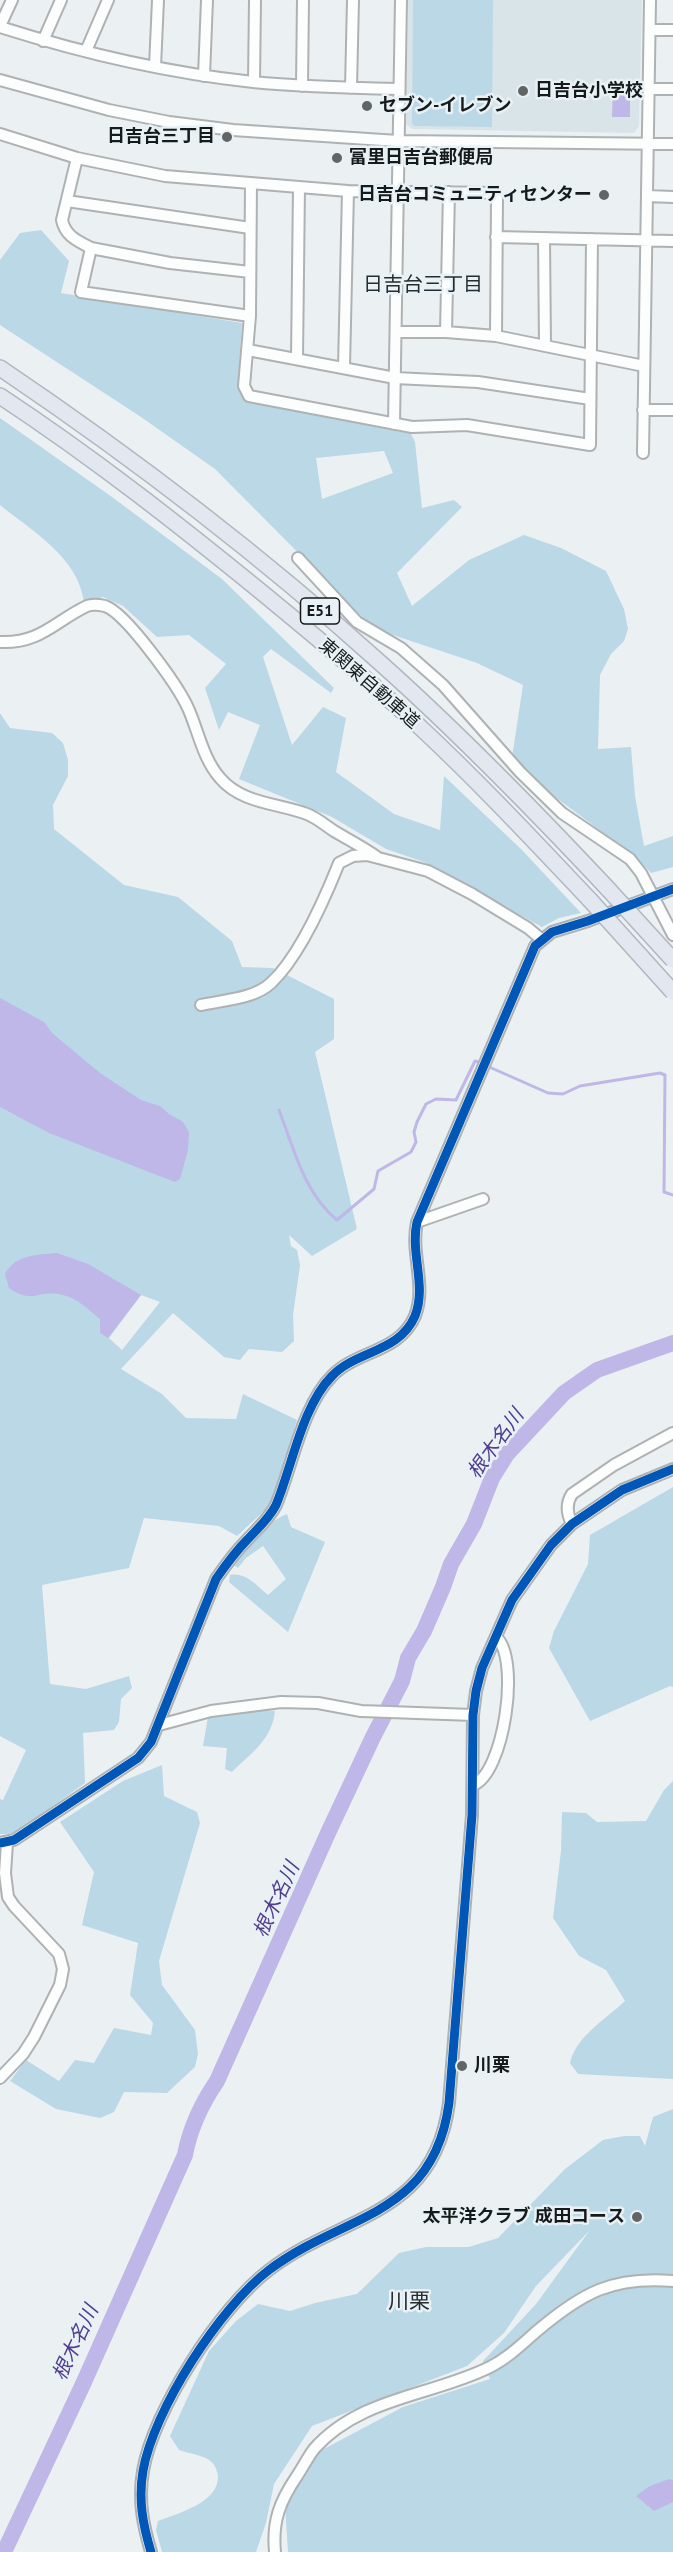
<!DOCTYPE html>
<meta charset="utf-8">
<style>
body{margin:0}
canvas{display:block;background:#ebf0f2}
</style>
<canvas width="673" height="2552"></canvas>
<script>
const c = document.querySelector('canvas').getContext('2d');
c.lineJoin = 'round';
function fill(path, color) { c.fillStyle = color; c.fill(path, 'evenodd'); }
function trace(path, color, width, dash) { c.strokeStyle = color; c.lineWidth = width; c.lineCap = dash ? 'butt' : 'round'; c.setLineDash(dash || []); c.stroke(path); }
function drawText(font, color, halo, rows, align = 'center') {
  c.font = font + ' "PT Sans","Noto Sans JP",sans-serif'; c.lineWidth = 5; c.setLineDash([]); c.textBaseline = 'middle'; c.strokeStyle = halo; c.fillStyle = color; for (const [text, x, y, turn = 0] of rows) {
    c.save(); c.translate(x, y); c.rotate((+turn || 0) * Math.PI / 180); c.textAlign = isNaN(turn) ? turn : align; if (halo) c.strokeText(text, 0, 0); c.fillText(text, 0, 0); c.restore();
  }
}
fill(new Path2D(`
 M408,0H642L639,126L634,133L412,129L406,124Z`), '#d9e4e8');
fill(new Path2D(`
 M413,0H493L492,127L414,126L412,123Z
 M41,230L69,261L61,293L242,323L238,380L246,401L411,434L415,442L422,508L454,500L462,507L397,573L412,606L469,560L524,535L561,548L606,571L624,609L628,629L624,641L611,654L600,675L598,749L631,747L635,796L644,846L673,836V867L651,873L637,858L511,764L523,685L477,663L384,632L362,617L215,469L141,417L0,325V260L20,233ZM384,451L393,473L322,499L316,458Z
 M0,418L112,497L222,579L334,688L331,693L271,649L263,657L292,745L323,707L346,718L336,772L394,814L440,830L444,776L521,849L581,913L559,918L542,927L424,862L386,849L332,817L239,779L260,725L228,712L219,730L205,688L226,664L189,635L157,637L123,606L103,597L84,602C78,557 32,531 0,505Z
 M0,713L10,728L52,733L63,743L68,760V776L53,805L54,829L124,885L178,897L232,941L242,967L273,968L334,999V1039L315,1052L357,1229L312,1256L289,1235L291,1246L297,1250L300,1265L293,1315L294,1341L282,1352L249,1349L240,1360L224,1357L173,1313L121,1369L162,1394L186,1418L236,1419L243,1394L297,1420L275,1494L265,1510L237,1536L219,1526L144,1518L129,1568L42,1585L50,1684L86,1689L129,1676L132,1688L121,1699L119,1722L114,1730L83,1733L85,1783L21,1829L11,1834H0V1799L3,1800L26,1750L0,1736ZM141,1295L160,1302L122,1350L109,1338Z
 M673,1487V1687L670,1686L590,1721L549,1648L554,1631L588,1564L590,1535Z
 M287,1514L291,1527L325,1542L288,1632L229,1582L230,1575C246,1572 257,1586 268,1595L286,1579L263,1546L246,1558L238,1568L234,1565C247,1545 265,1523 287,1514Z
 M254,1709L275,1711C272,1740 251,1753 232,1772L225,1769L227,1748L203,1746L208,1717Z
 M162,1765L164,1796L197,1812L200,1823L159,1961L162,1985L195,2030L198,2054L195,2067L167,2093L124,2092L114,2112L100,2118L56,2109L10,2081L26,2060L59,2081L75,2060L94,2063L114,2028L151,2035L153,2023L130,1995L138,1943L82,1925L94,1872L60,1822L123,1781Z
 M673,1781V2079L578,2074L570,2063C576,2036 606,2019 625,2001L606,1970L579,1956L553,1918L561,1851L562,1812L586,1813L597,1822L646,1821L664,1790Z
 M673,2109V2552H288L285,2506L320,2451L403,2407L490,2379L483,2361L536,2304L590,2230L536,2286L504,2333L467,2366L312,2426L274,2484L266,2523L256,2552H162L156,2530L158,2521C178,2513 219,2503 218,2476C217,2470 215,2464 209,2460C202,2455 187,2453 179,2450L170,2436L209,2351L236,2321L258,2304L290,2311L315,2303L357,2294L399,2253L426,2247H469L498,2238L565,2169L603,2140L624,2136H640L645,2146L653,2117Z`), '#bbd8e7');
fill(new Path2D(`
 M613,84L630,85V117H612Z
 M0,998L44,1022L52,1033L100,1073L141,1100L160,1106L169,1114L183,1122L189,1132L188,1150L180,1179L175,1182L49,1133L0,1107Z
 M57,1253L88,1264L141,1295L108,1338L100,1333V1319C89,1310 77,1298 63,1295C37,1289 34,1305 9,1288L5,1274C16,1254 37,1255 57,1253Z
 M669,2479L673,2480V2502L654,2511L636,2496L650,2486Z`), '#beb7e8');
trace(new Path2D(`
 M487,1066L548,1093L563,1094L580,1086L660,1073L665,1075L664,1192L673,1195
 M279,1110C294,1149 304,1193 337,1220L374,1189L378,1171L411,1152L416,1142L414,1132L417,1122L426,1104L436,1099L456,1100L475,1061L481,1063`), '#beb7e8', 3);
trace(new Path2D(`
 M4,2552L84,2382L185,2155C190,2128 202,2103 217,2081L328,1833L373,1737L402,1681L408,1658L424,1631L443,1587L451,1564L474,1524L492,1478L507,1454L564,1393L597,1370L673,1343`), '#beb7e8', 16);
const minor = new Path2D(`
 M0,26L12,0
 M0,27C82,53 167,73 253,82C302,87 350,88 399,89
 M650,30H673
 M43,41L61,0
 M86,51L108,0
 M155,67L158,0
 M204,76L207,0
 M0,80L109,110L169,122L233,130L398,141L673,144
 M254,82L255,0
 M302,86L303,0
 M351,88L353,0
 M649,89H673
 M0,134L77,158L165,176L348,191L493,193L497,198L496,336
 M77,158L62,220C65,236 78,241 91,248L81,292L250,316
 M251,184L250,316L244,386L249,396L412,427L467,425L590,445L592,239
 M647,196L673,197
 M67,201L250,228
 M496,237L673,241
 M544,238L545,346
 M91,248L170,263L250,272
 M397,332H446L496,336L644,366
 M446,332L449,192
 M248,350L395,378L478,382L590,399
 M297,358L299,187
 M344,367L348,191
 M643,410H673
 M394,424L401,0
 M643,453L650,0
 M298,558L357,622L401,648L443,685L520,772L562,813L630,859L641,873L673,935
 M0,642C40,644 55,621 87,606C92,604 100,605 105,606C126,613 178,686 188,708C198,730 203,759 220,778C242,804 278,803 307,814C317,818 325,825 334,831C349,840 363,847 377,857
 M201,1005C223,1000 254,999 271,983C299,957 325,898 339,863L353,856L367,855L428,871L472,894L528,928L541,939
 M417,1222L483,1199
 M572,1524C567,1514 566,1503 572,1494L614,1465L673,1433
 M159,1725L211,1711L281,1702L318,1703L361,1711L473,1715
 M473,1785C504,1774 521,1658 496,1637
 M0,1843L14,1840L138,1758L151,1742L216,1579C225,1566 235,1552 247,1540C257,1529 269,1519 276,1505C292,1467 302,1406 332,1376C357,1350 399,1353 415,1316C427,1286 410,1253 417,1222L535,946L552,932L588,921L673,889
 M0,2078L23,2054L34,2037L60,1985L63,1969L59,1954L14,1906L8,1897L5,1873L7,1843
 M151,2552C143,2525 138,2500 143,2471C153,2411 220,2307 269,2270C344,2213 434,2218 449,2103L472,1815L473,1715L476,1691L482,1668L512,1600L551,1545L572,1524L622,1490L673,1469
 M275,2552C272,2521 280,2501 297,2476C303,2467 308,2457 314,2449C360,2397 432,2396 490,2367C508,2358 522,2344 537,2331C582,2293 612,2276 673,2281`);
const highway = new Path2D(`
 M0,368C132,457 259,554 377,660C458,732 535,811 609,890
 M0,396C94,458 178,524 265,595C318,639 371,682 421,728C480,783 535,842 590,900`);
trace(minor, '#aeb2b3', 14);
trace(highway, '#b0b7c0', 18);
trace(minor, '#fcfdfd', 10);
trace(highway, '#e3e8f0', 15);
const highwayBridge = new Path2D(`
 M609,890L673,960
 M590,900L673,992`);
trace(highwayBridge, '#b0b7c0', 18, []);
trace(highwayBridge, '#e3e8f0', 15);
trace(new Path2D(`
 M0,1843L14,1840L138,1758L151,1742L216,1579C225,1566 235,1552 247,1540C257,1529 269,1519 276,1505C292,1467 302,1406 332,1376C357,1350 399,1353 415,1316C427,1286 410,1253 417,1222L535,946L552,932L588,921L673,889
 M151,2552C143,2525 138,2500 143,2471C153,2411 220,2307 269,2270C344,2213 434,2218 449,2103L472,1815L473,1715L476,1691L482,1668L512,1600L551,1545L572,1524L622,1490L673,1469`), '#0057b8', 9);
for (const [x, y, r, color] of [
 [523,91,6,"#616566"],
 [367,106,6,"#616566"],
 [227,137,6,"#616566"],
 [337,158,6,"#616566"],
 [604,195,6,"#616566"],
 [462,2066,6,"#616566"],
 [637,2217,6,"#616566"]
]) { const dot = new Path2D(); dot.arc(x, y, r, 0, 2 * Math.PI); c.fillStyle = color; c.fill(dot); trace(dot, '#e8f1f5', 2); }
for (const [x, y, w] of [
 [320,611,39]
]) { const box = new Path2D(); box.roundRect(x - w / 2, y - 13, w, 26, 4.5); c.fillStyle = '#e8f1f5'; c.fill(box); trace(box, '#171a1b', 1.5); }
drawText('bold 16px', '#171a1b', null, [
 ["E51",320,611]
]);
drawText('bold 18px', '#171a1b', '#e8f1f5', [
 ["日吉台小学校",535,91],
 ["セブン-イレブン",379,106],
 ["日吉台三丁目",215,137,"right"],
 ["富里日吉台郵便局",349,158],
 ["日吉台コミュニティセンター",592,195,"right"],
 ["川栗",474,2066],
 ["太平洋クラブ 成田コース",625,2217,"right"]
], 'left');
drawText('18px', '#171a1b', '#e8f1f5', [
 ["東関東自動車道",369,684,41]
]);
drawText('20px', '#262c2f', '#e8f1f5', [
 ["日吉台三丁目",423,285]
]);
drawText('italic 20px', '#513d8e', '#e8f1f5', [
 ["根木名川",496,1444,-54],
 ["根木名川",277,1900,-65],
 ["根木名川",76,2343,-65]
]);
drawText('21px', '#262c2f', '#e8f1f5', [
 ["川栗",409,2302]
]);
</script>
